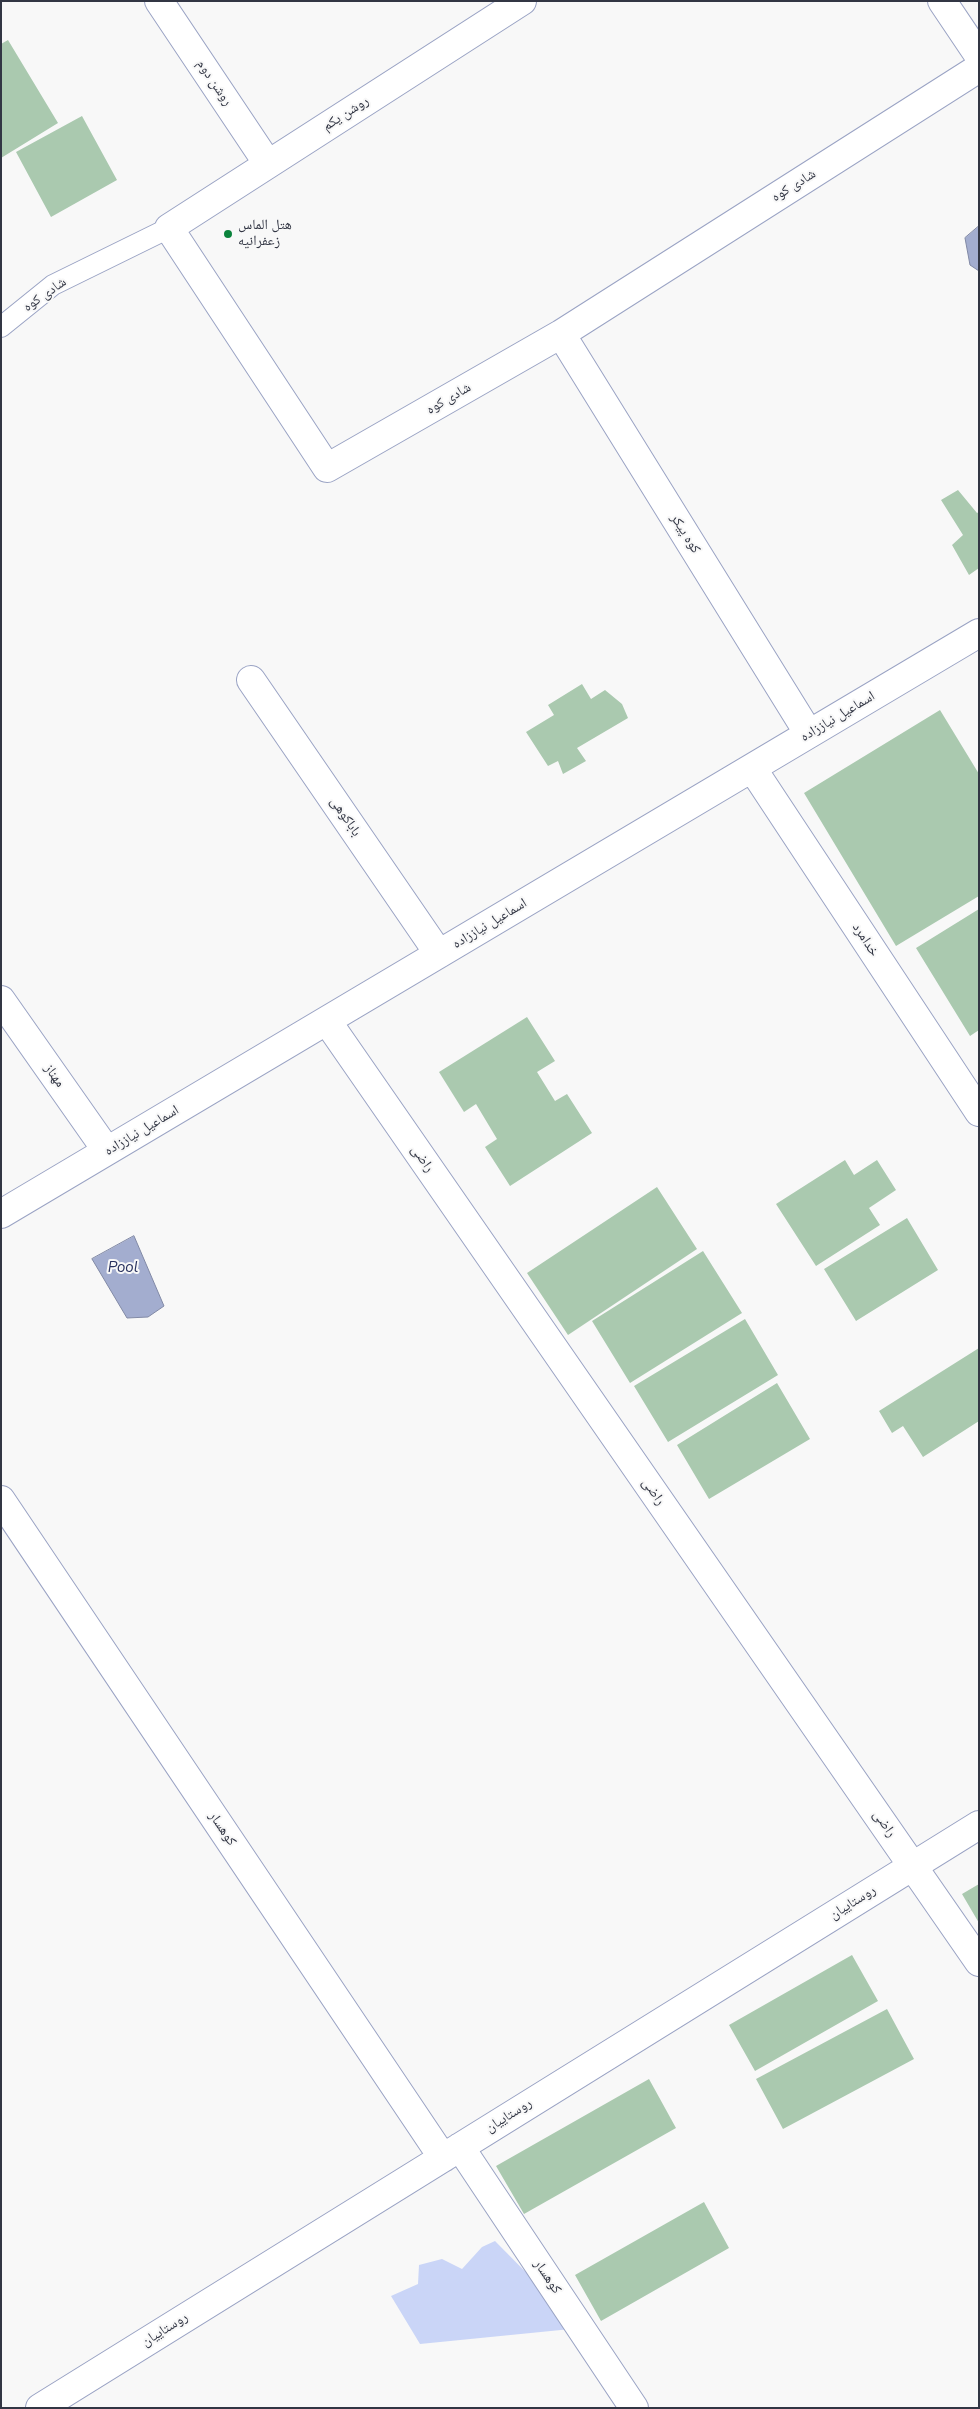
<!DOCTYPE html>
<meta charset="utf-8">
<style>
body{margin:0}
#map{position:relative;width:980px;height:2409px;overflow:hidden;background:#f8f8f8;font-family:"Nunito Sans",sans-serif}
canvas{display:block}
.frame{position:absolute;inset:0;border:2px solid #323644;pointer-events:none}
</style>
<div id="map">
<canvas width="980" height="2409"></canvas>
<div class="frame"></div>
</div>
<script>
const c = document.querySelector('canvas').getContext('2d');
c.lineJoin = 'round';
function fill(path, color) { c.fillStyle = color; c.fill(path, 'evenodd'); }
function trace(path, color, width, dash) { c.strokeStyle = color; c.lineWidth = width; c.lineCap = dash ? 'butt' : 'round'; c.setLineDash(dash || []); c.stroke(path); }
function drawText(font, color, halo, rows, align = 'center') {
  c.font = font + ' "Nunito Sans","Noto Naskh Arabic",sans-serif'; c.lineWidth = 4; c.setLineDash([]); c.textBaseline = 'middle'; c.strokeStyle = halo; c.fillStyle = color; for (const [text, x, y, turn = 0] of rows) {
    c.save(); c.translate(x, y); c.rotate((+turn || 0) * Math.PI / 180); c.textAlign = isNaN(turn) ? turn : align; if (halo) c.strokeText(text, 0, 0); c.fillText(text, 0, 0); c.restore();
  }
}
fill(new Path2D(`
 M495,2241L581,2328L420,2344L391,2296L418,2284L419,2265L442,2259L462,2269L482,2247Z`), '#cad5f7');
const water = new Path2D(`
 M979,226V271L970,265L965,238Z
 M134,1236L164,1306L148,1317L127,1318L92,1259Z`);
fill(water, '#a3adcf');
trace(water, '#8189a5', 1);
fill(new Path2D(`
 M8,40L58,123L1,158V44Z
 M82,116L117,180L51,217L16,152Z
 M958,490L977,513L979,512V568L969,575L952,545L963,535L941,500Z
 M582,684L591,699L605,690L622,704L628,718L577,748L586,761L563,774L558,761L548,766L526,732L554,715L548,705Z
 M940,710L979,774V896L896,946L804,793Z
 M979,909V1030L970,1036L916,948Z
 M527,1017L555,1061L537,1072L555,1101L567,1094L592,1133L510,1186L485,1147L497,1139L476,1104L464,1112L439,1072Z
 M845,1160L854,1175L877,1160L896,1190L869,1208L880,1225L816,1266L776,1204Z
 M657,1187L697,1249L568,1335L527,1273Z
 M907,1218L938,1270L856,1321L824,1269Z
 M703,1251L742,1313L630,1383L592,1321Z
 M745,1319L778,1375L668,1442L634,1386Z
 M979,1348V1421L923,1457L903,1426L892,1433L879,1411Z
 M777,1383L810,1439L709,1499L677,1445Z
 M979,1884V1923L962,1894Z
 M852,1955L878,2001L755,2071L729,2025Z
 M887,2009L914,2059L783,2129L756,2079Z
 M649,2079L676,2128L524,2214L496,2166Z
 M704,2202L729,2248L601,2321L575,2275Z`), '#aac9af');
const service = new Path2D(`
 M1,327L53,285L169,228`);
const minor = new Path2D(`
 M159,1L268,164
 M522,1L169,228L327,468L561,334L979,68
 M942,1L979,56
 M561,334L809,734
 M251,680L439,954
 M752,768L979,1112
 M1,1000L107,1151
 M327,1021L979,1962
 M1,1214L979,633
 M1,1500L443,2158
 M460,2147L634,2408
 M40,2408L979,1825`);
trace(service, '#9aa3c4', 22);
trace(minor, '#9aa3c4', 30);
trace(service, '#fff', 20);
trace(minor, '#fff', 28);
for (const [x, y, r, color] of [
 [228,234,5,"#0a833c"]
]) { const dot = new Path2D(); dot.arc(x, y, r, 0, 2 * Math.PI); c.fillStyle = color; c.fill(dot); trace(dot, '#f8f8f8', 2); }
drawText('14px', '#323644', '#f8f8f8', [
 ["روشن دوم",214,83,56],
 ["روشن یکم",346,114,-33],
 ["شادی کوه",794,186,-32],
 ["شادی کوه",45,295,-35],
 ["شادی کوه",449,399,-30],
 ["کوه پیکر",685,534,58],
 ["اسماعیل نیاززاده",838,717,-31],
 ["باباکوهی",345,817,56],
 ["اسماعیل نیاززاده",490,924,-31],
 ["خدامرد",865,940,57],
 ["مهناز",54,1076,55],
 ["اسماعیل نیاززاده",142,1131,-31],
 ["راضی",422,1159,55],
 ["راضی",653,1492,55],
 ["راضی",884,1824,55],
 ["کوهسار",222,1829,56],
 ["روستاییان",853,1903,-32],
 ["روستاییان",509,2116,-32],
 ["کوهسار",547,2277,56],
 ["روستاییان",165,2330,-32]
]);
drawText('14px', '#323644', '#f8f8f8', [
 ["هتل الماس",238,226],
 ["زعفرانیه",238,242]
], 'left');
drawText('italic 15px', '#29325f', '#f8f8f8', [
 ["Pool",123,1268]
]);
</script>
